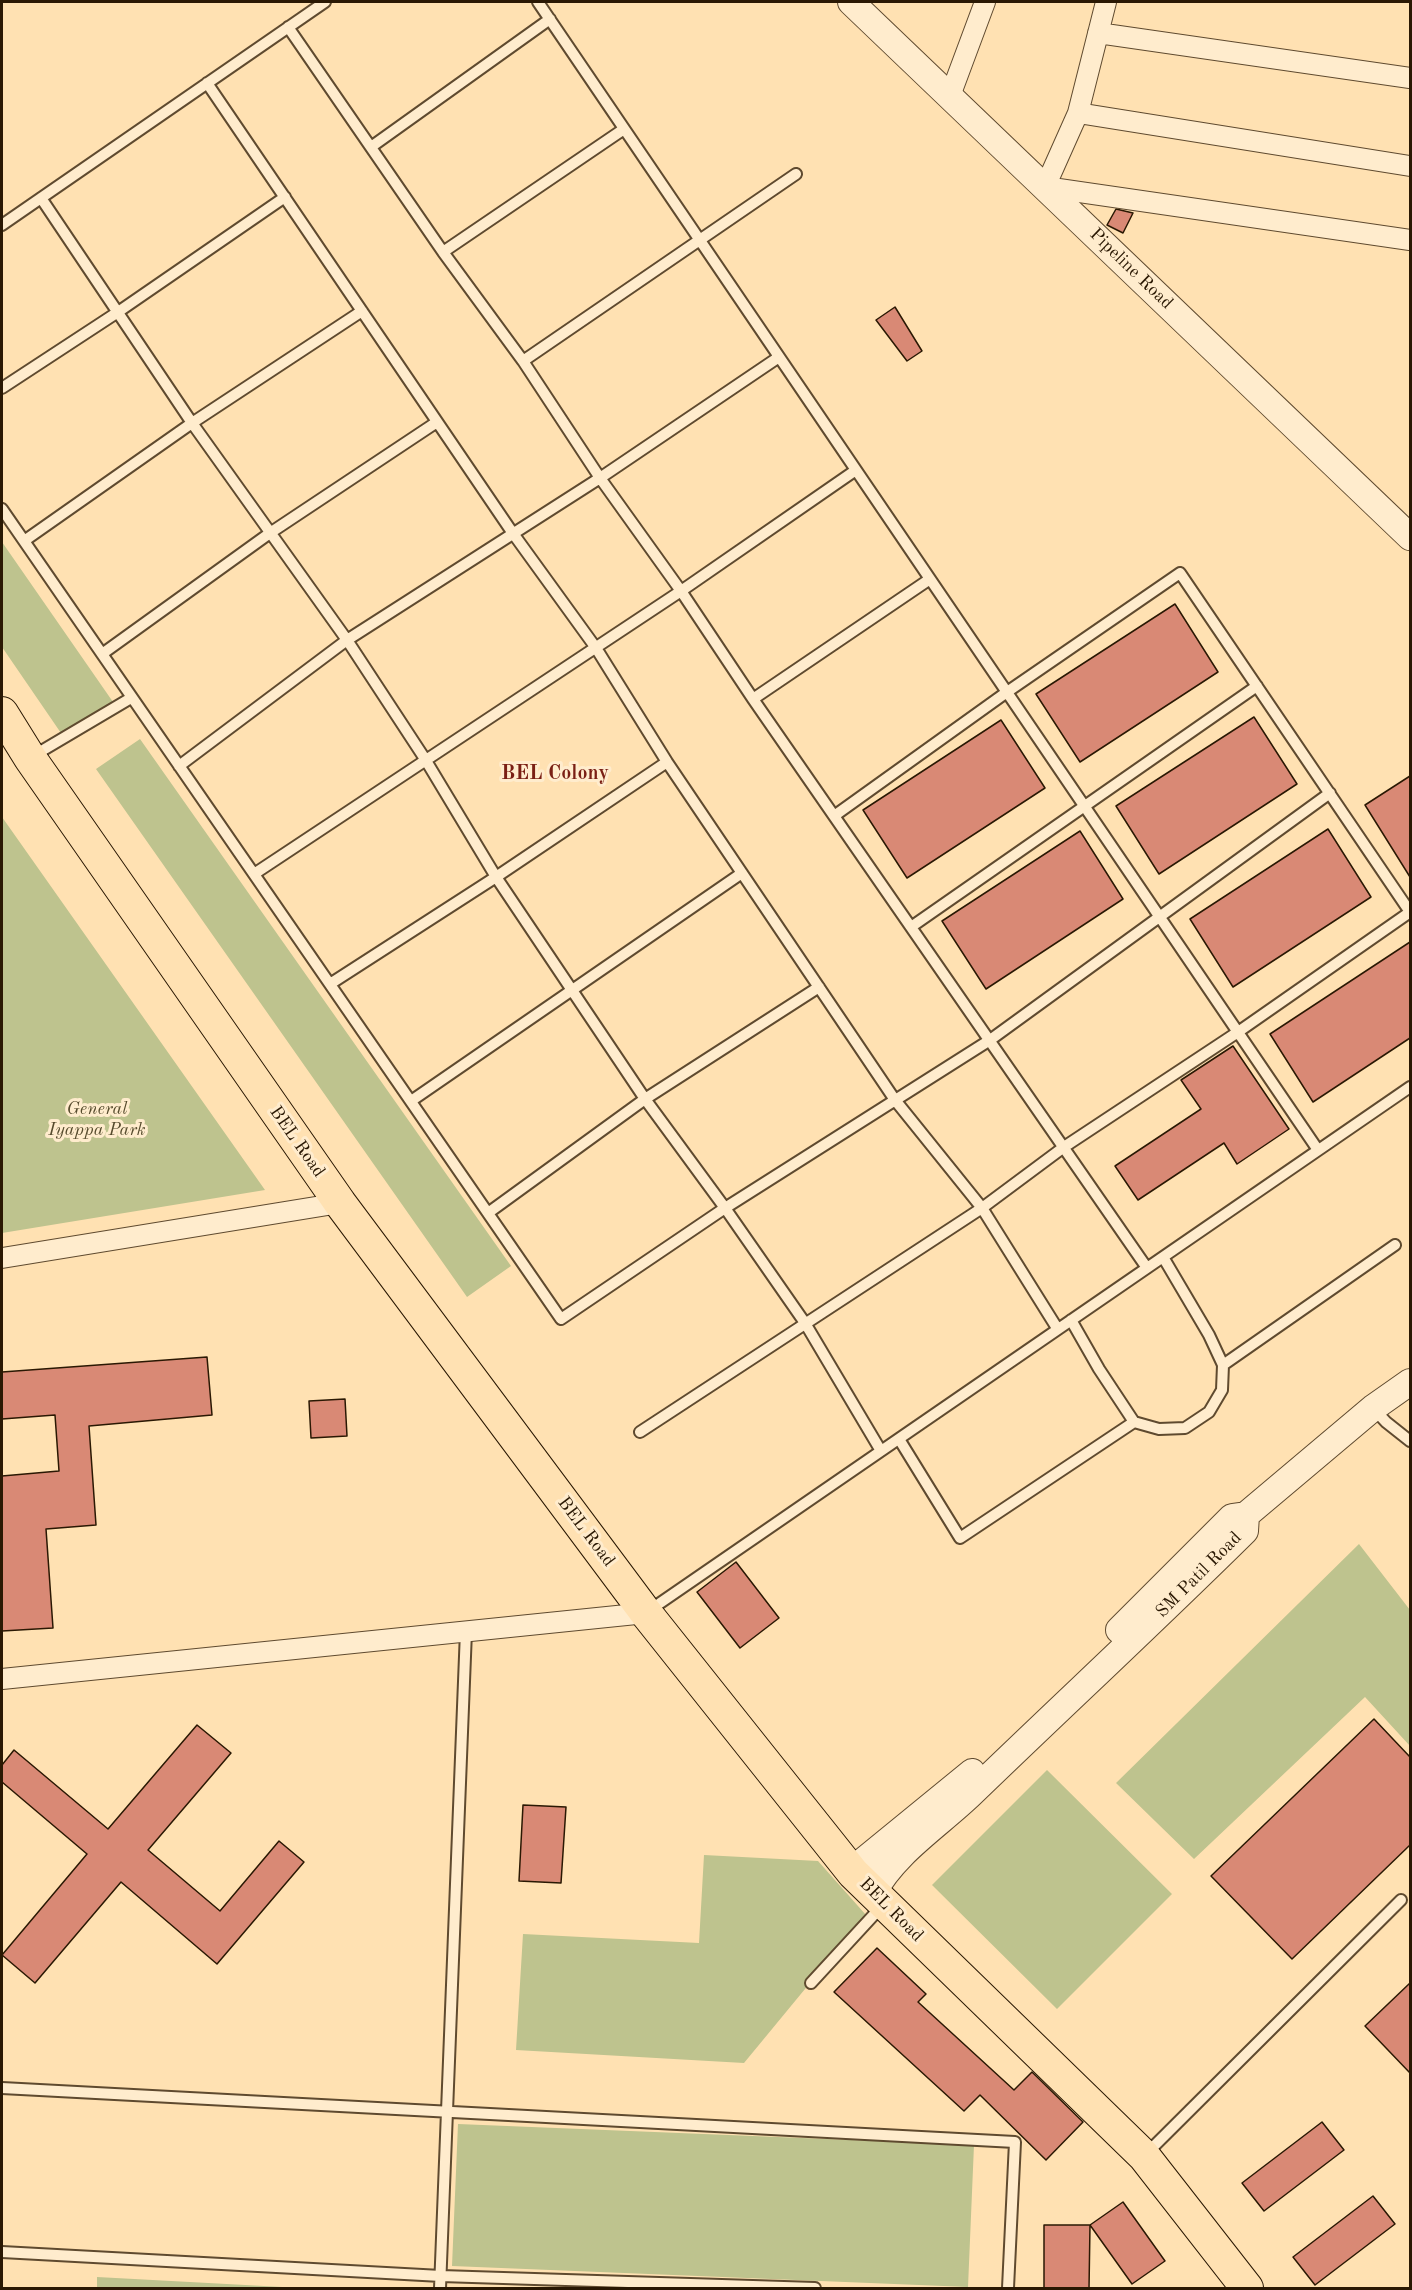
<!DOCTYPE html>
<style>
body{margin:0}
#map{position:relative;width:1412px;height:2290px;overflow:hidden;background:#ffe1b2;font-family:"Old Standard TT",serif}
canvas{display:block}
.frame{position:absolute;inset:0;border:3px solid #2a1803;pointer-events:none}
</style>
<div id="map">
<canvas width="1412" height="2290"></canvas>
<div class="frame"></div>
</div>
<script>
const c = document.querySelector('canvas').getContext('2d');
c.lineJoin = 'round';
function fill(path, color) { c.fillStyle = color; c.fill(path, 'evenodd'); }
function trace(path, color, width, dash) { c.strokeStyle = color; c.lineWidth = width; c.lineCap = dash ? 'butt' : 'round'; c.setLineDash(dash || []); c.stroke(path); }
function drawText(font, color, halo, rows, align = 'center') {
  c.font = font + ' "Old Standard TT",serif'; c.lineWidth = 6; c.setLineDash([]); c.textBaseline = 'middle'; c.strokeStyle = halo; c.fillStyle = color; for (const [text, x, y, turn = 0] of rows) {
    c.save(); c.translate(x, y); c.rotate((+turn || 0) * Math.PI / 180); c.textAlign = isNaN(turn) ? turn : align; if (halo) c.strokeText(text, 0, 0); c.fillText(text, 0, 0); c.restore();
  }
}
fill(new Path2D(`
 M2,542L113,702L63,736L2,647Z
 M140,739L511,1266L467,1297L96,769Z
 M2,817L265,1190L2,1233Z
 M1359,1544L1410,1610V1746L1365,1697L1194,1859L1116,1783Z
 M1047,1770L1172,1894L1057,2009L932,1885Z
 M704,1855L818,1861L866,1915L744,2063L516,2050L523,1934L699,1943Z
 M458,2124L974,2145L968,2287L452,2266Z
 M97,2277L301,2288H97Z`), '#bec38e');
const building = new Path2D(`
 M1116,209L1133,213L1123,233L1107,225Z
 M895,307L922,351L907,361L876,320Z
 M1175,604L1218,672L1080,762L1036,694Z
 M1254,717L1297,784L1159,874L1116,806Z
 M1001,720L1045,788L907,878L863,810Z
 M1410,776V877L1365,805Z
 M1328,829L1371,897L1233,987L1190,919Z
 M1080,831L1123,899L986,989L942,921Z
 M1410,942V1038L1313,1102L1270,1034Z
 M1233,1046L1289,1129L1237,1164L1224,1143L1138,1200L1115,1166L1201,1109L1181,1080Z
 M207,1357L212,1415L89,1426L96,1525L46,1529L53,1628L2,1631V1476L59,1471L55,1415L2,1419V1372Z
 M345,1399L347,1436L311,1438L309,1401Z
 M736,1562L779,1618L740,1648L697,1592Z
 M1374,1719L1410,1757V1845L1292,1959L1211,1876Z
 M197,1725L231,1753L148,1850L220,1911L279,1841L304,1862L217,1964L121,1882L35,1983L2,1955L87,1854L2,1782V1765L14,1750L108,1829Z
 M523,1805L566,1807L561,1883L519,1881Z
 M877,1948L926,1994L918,2002L1014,2090L1032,2072L1083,2122L1046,2160L980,2095L964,2111L834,1992Z
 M1410,1983V2073L1365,2026Z
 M1322,2122L1344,2150L1264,2211L1242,2183Z
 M1373,2196L1395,2224L1315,2285L1293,2257Z
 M1123,2202L1165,2261L1132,2284L1090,2225Z
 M1044,2225H1090L1089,2289H1044Z`);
fill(building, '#d98975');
trace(building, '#2a1803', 1.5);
const service = new Path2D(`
 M538,2L1318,1150
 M288,27L443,252L523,361L600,478L681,591L753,699L1147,1268
 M207,83L512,532L596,648L667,762L895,1100L982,1208L1057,1328
 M371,147L550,19
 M41,198L192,423L347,640L425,759L496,877L645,1099L725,1208L805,1323L881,1451
 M2,225L325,2
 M443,252L624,129
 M523,361L796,174
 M2,388L118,312L285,197
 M2,509L561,1319L725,1208L990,1040L1330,793
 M24,541L192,423L362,311
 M102,654L270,533L437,422
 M753,699L930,579
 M33,756L131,698
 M179,766L347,640L600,478L779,357
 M834,816L1007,692L1180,573L1410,912
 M254,874L681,591L856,470
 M911,927L1257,686
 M330,984L496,877L667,762
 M411,1101L742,873
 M488,1213L645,1099L819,987
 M1071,1320L1099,1369L1134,1422L1159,1429L1185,1428L1209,1412L1222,1390L1223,1365L1209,1335L1163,1257
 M1223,1365L1395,1245
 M1373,1408L1386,1422L1410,1441
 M640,1432L982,1208L1064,1147L1238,1032L1410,912
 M899,1439L960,1538L1134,1422
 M647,1612L1410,1087
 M811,1983L882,1906
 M2,2088L1015,2142L1008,2288
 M1146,2154L1401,1900
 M2,2252L441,2276L815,2288
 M440,2288L466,1631`);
const minor = new Path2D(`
 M1106,2L1078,113L1045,187L1410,240
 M1098,33L1410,78
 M950,96L985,2
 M1078,113L1410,166
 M2,1258L340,1203
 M2,1679L646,1613`);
const tertiary = new Path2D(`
 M851,2L1410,537
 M1119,1630L1232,1517L1246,1515
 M852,1870L972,1772
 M873,1893C895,1852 939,1825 972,1793C1063,1705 1155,1620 1245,1531L1246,1515L1373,1408L1410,1382`);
const primary = new Path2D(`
 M2,713L30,758L340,1203L646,1613L853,1873L1144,2156L1247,2288`);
trace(service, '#5f4a2f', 14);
trace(minor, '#5f4a2f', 22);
trace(tertiary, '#5f4a2f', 28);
trace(primary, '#2a1803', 34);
trace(service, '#ffeccd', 10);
trace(minor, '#ffeccd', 20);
trace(tertiary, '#ffeccd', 26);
trace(primary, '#ffe1b2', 32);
drawText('18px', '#2a1803', '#ffeccd', [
 ["Pipeline Road",1131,269,44],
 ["BEL Road",297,1142,55],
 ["BEL Road",586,1532,53],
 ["SM Patil Road",1199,1575,-45],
 ["BEL Road",891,1910,45]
]);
drawText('italic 18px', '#564b2d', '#ffeccd', [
 ["General",97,1109],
 ["Iyappa Park",97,1130]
]);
drawText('bold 20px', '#7a1f14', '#ffeccd', [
 ["BEL Colony",555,774]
]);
</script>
